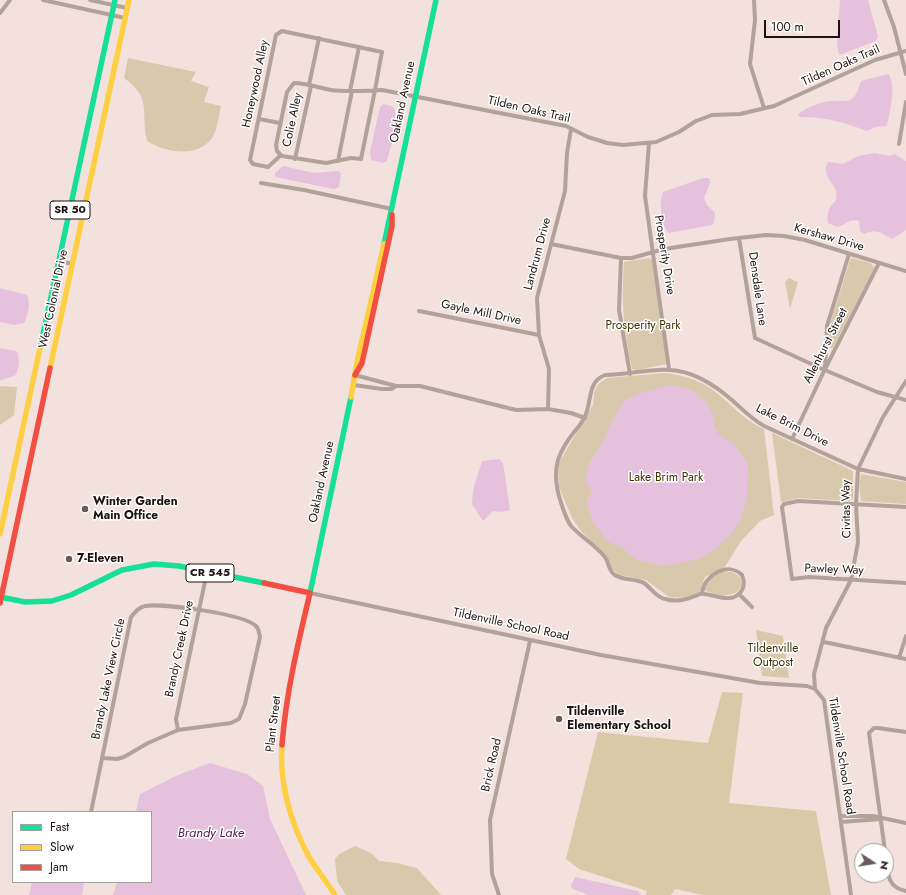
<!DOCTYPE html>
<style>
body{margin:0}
#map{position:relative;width:906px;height:895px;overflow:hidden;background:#f3e1dd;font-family:Jost,sans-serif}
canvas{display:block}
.legend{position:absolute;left:12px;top:811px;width:140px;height:72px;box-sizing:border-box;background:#fff;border:1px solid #a5a09f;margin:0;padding:5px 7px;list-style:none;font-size:12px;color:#1d1210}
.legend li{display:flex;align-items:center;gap:8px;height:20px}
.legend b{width:20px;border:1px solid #a5a09f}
.north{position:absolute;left:854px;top:843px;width:40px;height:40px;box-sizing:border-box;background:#fff;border:1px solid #a5a09f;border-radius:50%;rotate:102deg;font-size:11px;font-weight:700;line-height:16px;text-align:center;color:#1d1210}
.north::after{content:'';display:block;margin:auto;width:14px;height:18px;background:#685a58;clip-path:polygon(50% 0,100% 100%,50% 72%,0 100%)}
.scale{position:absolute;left:764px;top:20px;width:76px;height:18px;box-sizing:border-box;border:2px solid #1d1210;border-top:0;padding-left:5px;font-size:12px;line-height:14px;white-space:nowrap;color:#1d1210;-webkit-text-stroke:3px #fff;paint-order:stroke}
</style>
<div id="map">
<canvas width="906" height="895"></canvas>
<ul class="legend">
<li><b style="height:5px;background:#16e098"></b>Fast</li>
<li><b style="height:5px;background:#ffcf43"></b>Slow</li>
<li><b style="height:5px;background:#f24e42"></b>Jam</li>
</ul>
<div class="north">N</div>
<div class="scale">100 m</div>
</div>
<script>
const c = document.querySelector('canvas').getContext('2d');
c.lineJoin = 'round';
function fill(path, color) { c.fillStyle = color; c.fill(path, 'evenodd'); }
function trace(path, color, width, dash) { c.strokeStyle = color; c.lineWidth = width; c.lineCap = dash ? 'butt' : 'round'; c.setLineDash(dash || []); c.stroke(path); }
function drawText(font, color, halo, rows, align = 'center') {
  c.font = font + ' Jost,sans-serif'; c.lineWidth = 3; c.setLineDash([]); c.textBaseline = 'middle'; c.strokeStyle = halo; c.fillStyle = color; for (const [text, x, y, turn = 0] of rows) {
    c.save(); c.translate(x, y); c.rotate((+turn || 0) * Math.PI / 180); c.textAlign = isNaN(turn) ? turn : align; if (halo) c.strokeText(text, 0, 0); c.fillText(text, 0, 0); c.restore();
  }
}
fill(new Path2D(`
 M128,58L196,72L191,81L209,87L204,102L221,106C218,117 218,129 212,138C197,159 165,152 147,141C140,111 153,99 124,78Z
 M649,258L652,260L667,364L637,370L632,369C624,329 621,304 624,262Z
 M852,258L871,263L874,268L833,348H829V327L850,260Z
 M789,278L798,282L790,309L785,282Z
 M665,373C684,375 702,381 717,393C733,406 745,421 764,429L774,515L760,521L741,541L725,567L705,577L699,593L685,598L669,597L646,580L620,575L610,568L606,557L581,531L572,518L559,487L558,464L593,405L594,393L597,386L601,382L607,378Z
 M0,386L17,387L14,415L0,425Z
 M772,433L853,471V499L847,501L799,498L781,502Z
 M861,474L906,482V504L861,501L859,484Z
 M722,572H732L740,577L742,585C736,599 717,596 706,591L705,589C709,580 713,575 722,572Z
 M756,630L783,636L789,678L762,676Z
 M355,846L371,853L379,861L397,863L417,868L441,895H346L337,881L335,859L339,854Z`), '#d9c9ac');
fill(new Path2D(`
 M722,692L743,693L729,803L816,811L831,895H703L675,889L671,895H646L647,891L579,869L566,859L598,732L708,743Z`), '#dac9a7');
fill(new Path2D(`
 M840,0H868L878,36L876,41L839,55L837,44Z
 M889,74C896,90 890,109 887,126L876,127L867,131C846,123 823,116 800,117L798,114C808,107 822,101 834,101C839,100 846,102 850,100C857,96 859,88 861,81Z
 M383,104L394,107C399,124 391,145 387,161L383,163L371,160L370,152L380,107Z
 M875,153L890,156L894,154L906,161V230L892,239C881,233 876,228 864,234L860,231L859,221C850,217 846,225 837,227L828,223C827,214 828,207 835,202C843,185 819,180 828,162L843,164L858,156Z
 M283,166L314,173L339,171L341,174L339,187L334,189L275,177V173Z
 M703,178H709L710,183L704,198L707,205L715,213L714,223L712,225L669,233C661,227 659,201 663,192Z
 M0,288L27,295C31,303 28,316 24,323L14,325L0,322Z
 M0,348L16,351L18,353L19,364L16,375L2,380L0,381Z
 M672,385L693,391L706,402L714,416V426L718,434L734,444L748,464L747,498L740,522L729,536L712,552L699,559L662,566L635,559L621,547L607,541L593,522L586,501L592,492L585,481L589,463L604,441L610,425L625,400L647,391Z
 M499,459L503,463L510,510L502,512L493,511L483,521L472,504L473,490L482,461Z
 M210,763L247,774L263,786L270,819L306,895H113L117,882H151V812H136L140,794L178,775Z
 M575,877L638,891L641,895H589L573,889L571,886Z
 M32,882H84L82,895H29Z`), '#e6c1de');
trace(new Path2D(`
 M43,0L125,18
 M90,0L127,8
 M754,0L755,20L750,64L764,108
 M884,0L894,27L906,74
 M0,13L10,0
 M309,85L319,38
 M350,91L359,47
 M259,119L280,123
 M649,143L645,196L669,369
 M899,144L906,102
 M281,155L268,167L253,164L250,160L276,35L282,31L382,52C379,66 377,81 374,95L361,159L351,158L326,163L282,156L277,151L276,145L287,92L294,83C307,83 319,88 331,90C348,92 365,91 382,90L566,126L588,137L607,143L623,145L656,142L679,132L696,121L712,115L740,114L774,106L875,60L906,51
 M295,159L311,86
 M338,161L352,91
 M261,183L304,190L392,209
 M739,238L755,338L820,368L877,392L906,400
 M551,244L621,258H632L664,249L730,239L766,235L784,236L805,240L906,271
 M621,258L619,310L630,374
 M59,261L73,264
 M419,311L539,335
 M825,368L827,326L849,254
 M355,375L396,386
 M354,385L382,389H392L396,386H420L516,410L548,409L571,413L585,418
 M548,409L549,369L539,335L537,298L565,191L567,153L571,129
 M792,439L825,369L879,263
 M906,507L798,501L784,504L782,507L792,579L809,577L906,583
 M310,593L601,655L760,683L807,686L815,689L824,700L851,895
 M702,593C704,575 728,561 742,575C744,580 745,585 742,590C733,605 717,595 704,594C701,593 698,595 695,596C686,600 675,602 665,599C656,597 651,588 644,583C635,578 624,581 615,575C608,571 609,562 605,557C595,545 581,537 571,526C566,519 564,511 561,503C550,469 557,452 579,426C595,407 584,383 605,375C626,375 651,368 670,370C693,371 716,386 733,401C743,410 752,419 764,426L858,469L906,479
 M739,594L752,607
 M824,642L906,659
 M899,658L906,636
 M815,689L814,674L826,628L851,580L858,542L856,504L858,469L883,417L906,381
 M178,730L176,719L207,572
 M91,812L131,617C135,612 139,607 145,606C163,603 244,614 256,626C259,629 259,633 260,637L245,704L239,719L231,723L178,730L148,743L124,757L117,759L103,758
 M840,816H873L906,823
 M841,822L881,819
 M885,851L869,733L874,728H878L906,732
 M886,859C888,875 888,888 906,891
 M499,895L492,874L490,820L530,641`), '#b2a39a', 4);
trace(new Path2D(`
 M384,244L436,0
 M40,348L115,0
 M310,593L351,397
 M0,597L25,602L52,601L71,595L122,570L154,564L179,566L264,583`), '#16e098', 5.5);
trace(new Path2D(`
 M50,368L129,0
 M351,397L357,362L384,244
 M0,534L40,348
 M282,745C279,783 291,824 309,857C317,870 327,882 335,895`), '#ffcf43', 5.5);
trace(new Path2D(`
 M355,375L362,363L392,226V215
 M264,583L310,593C298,643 286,693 282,745
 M0,603L50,368`), '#f24e42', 5.5);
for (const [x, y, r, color] of [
 [85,509,4,"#685a58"],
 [69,559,4,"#685a58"],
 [559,719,4,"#685a58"]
]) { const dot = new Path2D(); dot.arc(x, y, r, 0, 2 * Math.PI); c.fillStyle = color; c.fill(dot); trace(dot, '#fff', 1.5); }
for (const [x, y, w] of [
 [70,210,40],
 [210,573,48]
]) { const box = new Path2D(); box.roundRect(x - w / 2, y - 9, w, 18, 3); c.fillStyle = '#fff'; c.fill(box); trace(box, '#1d1210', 1); }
drawText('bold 11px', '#1d1210', null, [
 ["SR 50",70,210],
 ["CR 545",210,573]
]);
drawText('12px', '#1d1210', '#fff', [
 ["Tilden Oaks Trail",841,66,-24],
 ["Honeywood Alley",256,84,-78],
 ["Oakland Avenue",403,102,-78],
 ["Tilden Oaks Trail",529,110,13],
 ["Colie Alley",293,120,-78],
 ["Kershaw Drive",829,238,16],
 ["Landrum Drive",538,254,-75],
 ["Prosperity Drive",664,255,81],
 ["Densdale Lane",757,289,82],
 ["West Colonial Drive",54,299,-78],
 ["Gayle Mill Drive",481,313,12],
 ["Allenhurst Street",826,346,-63],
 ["Lake Brim Drive",792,426,27],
 ["Oakland Avenue",322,482,-78],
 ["Civitas Way",847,509,-91],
 ["Pawley Way",834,570,2],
 ["Tildenville School Road",511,625,12],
 ["Brandy Creek Drive",180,649,-78],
 ["Brandy Lake View Circle",109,679,-78],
 ["Plant Street",274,724,-83],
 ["Tildenville School Road",841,756,81],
 ["Brick Road",492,765,-77]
]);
drawText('12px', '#3d3100', '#fff', [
 ["Prosperity Park",643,326],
 ["Lake Brim Park",666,478],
 ["Tildenville",773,649],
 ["Outpost",773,663]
]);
drawText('bold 12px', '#1d1210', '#fff', [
 ["Winter Garden",93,502],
 ["Main Office",93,516],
 ["7-Eleven",77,559],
 ["Tildenville",567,712],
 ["Elementary School",567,726]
], 'left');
drawText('italic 13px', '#501b51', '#fff', [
 ["Brandy Lake",211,834]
]);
</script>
